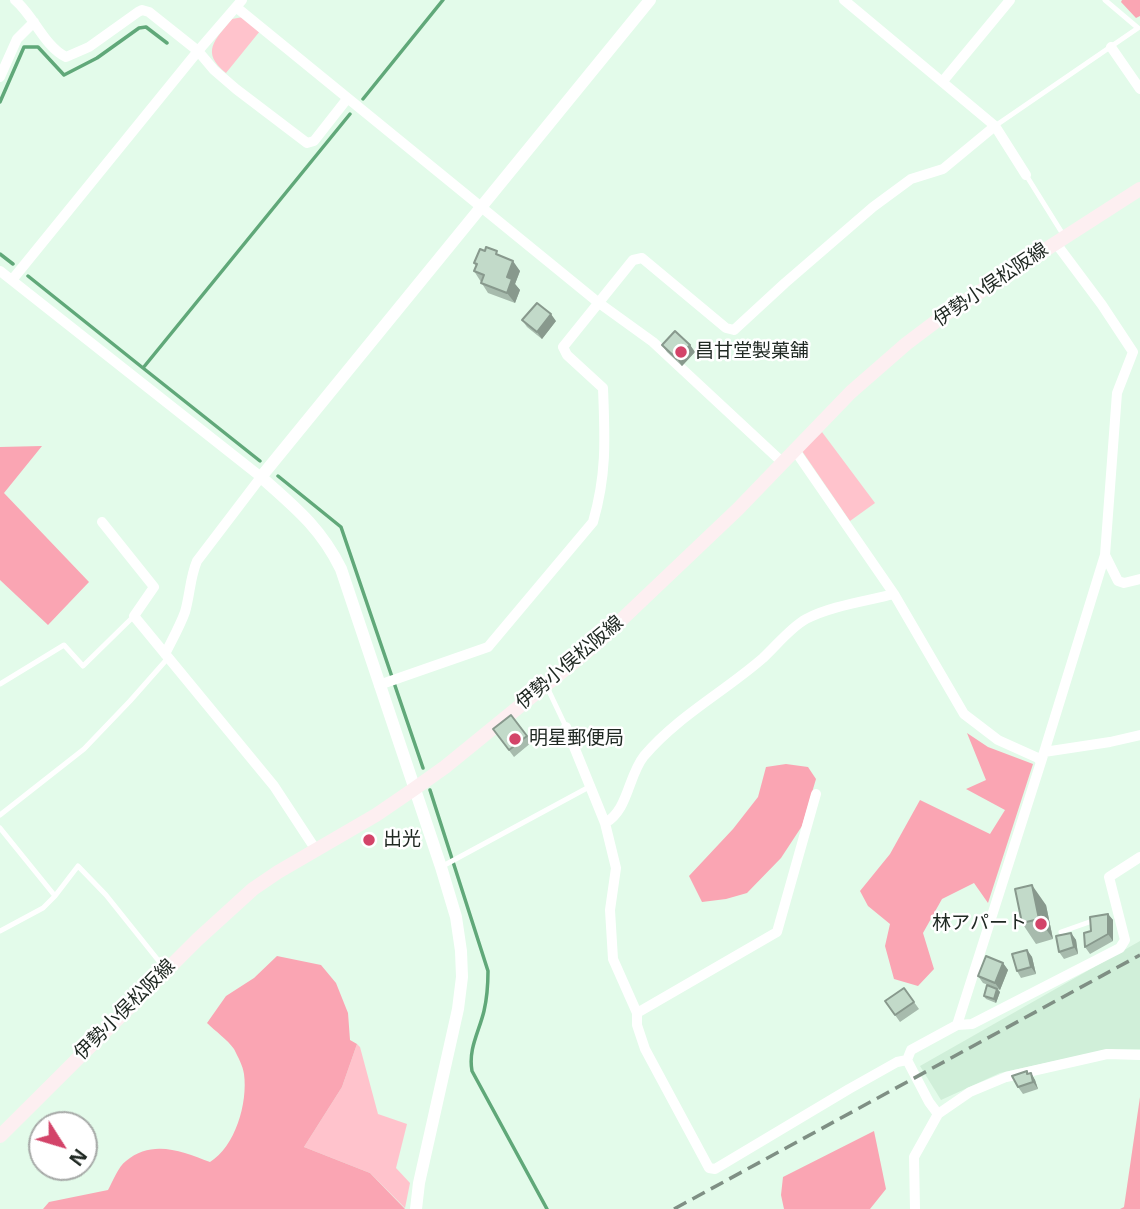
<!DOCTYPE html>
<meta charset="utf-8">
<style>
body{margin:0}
#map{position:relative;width:1140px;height:1209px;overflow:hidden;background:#e3fbea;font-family:"Noto Sans",sans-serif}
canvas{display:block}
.north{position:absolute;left:28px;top:1111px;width:70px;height:70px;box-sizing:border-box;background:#fff;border:2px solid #a6a9a7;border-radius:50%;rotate:127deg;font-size:19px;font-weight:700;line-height:28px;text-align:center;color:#202923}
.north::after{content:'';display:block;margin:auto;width:24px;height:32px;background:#d34469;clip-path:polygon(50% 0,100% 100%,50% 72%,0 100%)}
</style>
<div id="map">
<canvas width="1140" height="1209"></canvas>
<div class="north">N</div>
</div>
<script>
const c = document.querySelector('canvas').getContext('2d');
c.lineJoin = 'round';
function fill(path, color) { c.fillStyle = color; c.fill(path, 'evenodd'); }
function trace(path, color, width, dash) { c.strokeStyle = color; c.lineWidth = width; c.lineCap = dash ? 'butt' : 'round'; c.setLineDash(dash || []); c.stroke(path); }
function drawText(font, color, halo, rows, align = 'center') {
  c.font = font + ' "Noto Sans","Noto Sans JP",sans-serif'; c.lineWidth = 5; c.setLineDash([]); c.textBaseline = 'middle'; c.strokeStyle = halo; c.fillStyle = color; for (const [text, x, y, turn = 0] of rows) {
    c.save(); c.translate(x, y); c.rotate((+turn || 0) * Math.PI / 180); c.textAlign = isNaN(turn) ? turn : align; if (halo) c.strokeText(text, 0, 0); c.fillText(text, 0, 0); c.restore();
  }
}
fill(new Path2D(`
 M1140,941V1049H1110L1000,1073L941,1100L920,1066Z`), '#d0efd9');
fill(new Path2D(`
 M243,17L260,31L226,73C200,52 215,40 232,19Z
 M822,432L875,503L850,521L802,451Z
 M357,1044L360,1047L378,1114L407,1124L396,1168L410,1183L405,1208L370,1173L304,1147L342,1087Z`), '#ffc3cc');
fill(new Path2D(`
 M1122,0H1140V16L1136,18L1121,2Z
 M42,446L4,493L89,582L48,625L0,580V447Z
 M967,733L988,747L1033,764L988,903L974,883L942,899L923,933L934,969L918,986L894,979L885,946L890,924L868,906L860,891L890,854L920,800L990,834L1005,810L966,789L986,780Z
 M786,764L808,767L816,779L802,826L781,858L747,893L726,899L702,902L689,876L733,829L758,797L766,767Z
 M277,956L321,965L336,983L348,1013L350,1040L357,1044L342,1087L304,1147L370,1173L405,1209H43L49,1202L108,1190C113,1181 118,1167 126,1161C152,1139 182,1151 210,1162C235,1147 248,1103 244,1074C243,1066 238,1057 234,1049C228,1040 215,1031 207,1023L226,996L254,978Z
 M1140,1097V1209H1120L1124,1207Z
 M874,1131L886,1189L870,1209H784L781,1195L783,1177Z`), '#faa5b3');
trace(new Path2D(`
 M363,99L443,0
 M0,102L24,47H38L64,75L97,58L139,28L146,27L167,43
 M0,254L13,264
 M28,276L143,368
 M260,461L143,368L350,114
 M278,476L341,527L423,768
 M430,790L488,971C488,985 487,998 484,1011C479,1032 468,1049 472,1071L547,1209`), '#60a879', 3.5);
trace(new Path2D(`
 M995,126L1138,28L1105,0
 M1026,175L1064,236
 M0,684L64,645L83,666L134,616
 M547,687L566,727
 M0,815L84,749L130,701L168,658
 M0,828L55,896L43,908L0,931
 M441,867L589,787
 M55,896L78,866L106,895L166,970
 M1061,932L1095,920`), '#fff', 5);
trace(new Path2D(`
 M15,0C34,16 44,46 66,57L89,47L138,12L142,10L149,12L198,51L214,70L236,89L307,143L314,141L347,99
 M844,0L995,126L1026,175
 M236,7L599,303L653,342L782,462
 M1111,47L1140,89
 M0,77L17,39L34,22
 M943,81L1010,0
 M0,271L261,477L197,561C190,577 190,595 185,612C180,626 172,640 165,654
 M12,280L198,51L242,0
 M794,449L894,594L964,714L998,740L1038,758L1041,762L957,1025
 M102,522L154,587L134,616L274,786L316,850
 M1105,555L1118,581L1124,583L1140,579
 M379,685L488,647L593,522C607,474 605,438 603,388L567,355L563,347L633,260L642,258L726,328L734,330L785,283L873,207L911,179L943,169L995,126
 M566,727L605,823L616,868L610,910L613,959L637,1013V1025L645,1049L709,1168L715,1169L849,1089L897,1062L907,1060
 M1044,752L1110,742L1140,735
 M1041,762L1105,555L1117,393L1133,352L1102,305L1055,242
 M605,823C628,811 628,776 644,756C678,716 724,692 763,658C777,645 790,628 806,619C830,606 867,601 894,594
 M637,1013L777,932L816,794
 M938,1114L929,1102L907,1060L911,1050L957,1025L972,1024L1120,948L1125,940L1109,877L1140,857
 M915,1209L914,1157L938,1114L970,1092L1006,1077L1107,1054L1140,1055`), '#fff', 10);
trace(new Path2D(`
 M416,1209L419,1183L458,1009L462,977L461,951L456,917L441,867L341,569C321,528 295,507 261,477L650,0`), '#fff', 12);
trace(new Path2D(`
 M0,1136L198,939L253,889L278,872L376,815L414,789L445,767L596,644L738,509L851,392L906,344L947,313L1140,189`), '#fdeff1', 14);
trace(new Path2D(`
 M674,1209L1140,955`), '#7f8f84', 3.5, [14, 7]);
fill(new Path2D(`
 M499,255L520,271L515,284L520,290L515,303L488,293L474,271L476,266L474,263Z
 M522,320L556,321L542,339L527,327Z
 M662,345H690L695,352L682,366L667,352Z
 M511,715L532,742L514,757L493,729Z
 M1046,905L1053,939L1036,944L1022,923Z
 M1108,914L1113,920V941L1090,954L1085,947Z
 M1071,933L1076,940L1078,954L1064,959L1059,952Z
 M1027,950L1032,957L1036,974L1021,978L1017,971Z
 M1003,963L1008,970L1000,990L998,989L1000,992L996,1003L986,999L984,996L991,986L983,983L978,976Z
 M904,988L919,1009L900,1022L885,1001Z
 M1031,1073L1035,1080L1038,1089L1023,1094L1018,1087L1028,1074Z`), '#a7bbad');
fill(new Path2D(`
 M513,261L520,271L515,284L520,290L515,303L507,293V277Z
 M551,314L556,321L542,339L537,332Z
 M690,345L695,352L682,366L677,359Z
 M1032,885L1046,905L1053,939L1039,919Z
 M1108,914L1113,920V941L1108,934Z
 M1071,933L1076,940L1078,954L1074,947Z
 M1027,950L1032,957L1036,974L1031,967Z
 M1003,963L1008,970L1000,990L995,983Z
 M997,989L1000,992L996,1003L994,999Z
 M1031,1073L1035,1080L1038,1089L1033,1082Z`), '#88998d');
const building = new Path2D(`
 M486,247L497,251L496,254L513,261L507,277L512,279L507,293L481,283L484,275L474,271L477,264L474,263L480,249L485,251Z
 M537,303L551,314L537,332L522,320Z
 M675,331L690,345L677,359L662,345Z
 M511,715L527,736L509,750L493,729Z
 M1032,885L1039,919L1022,923L1015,889Z
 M1108,914V934L1085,947L1084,933L1091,931L1090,917Z
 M1071,933L1074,947L1059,952L1056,936Z
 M1027,950L1031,967L1017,971L1012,954Z
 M986,956L1003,963L995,983L978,976Z
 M987,985L997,989L994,999L984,996Z
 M904,988L914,1002L895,1015L885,1001Z
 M1027,1071V1074L1031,1073L1033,1082L1018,1087L1012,1076Z`);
fill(building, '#c2dac9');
trace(building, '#88998d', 2);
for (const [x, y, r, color] of [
 [681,352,7,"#d34469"],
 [515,739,7,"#d34469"],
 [369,840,7,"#d34469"],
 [1041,924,7,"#d34469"]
]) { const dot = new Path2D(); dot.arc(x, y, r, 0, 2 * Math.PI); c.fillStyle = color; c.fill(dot); trace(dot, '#fff', 2.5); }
drawText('19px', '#202923', '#fff', [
 ["伊勢小俣松阪線",991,285,-34],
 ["伊勢小俣松阪線",570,663,-40],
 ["伊勢小俣松阪線",125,1010,-45]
]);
drawText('19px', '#202923', '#fff', [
 ["昌甘堂製菓舗",695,352],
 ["明星郵便局",529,739],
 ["出光",383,840],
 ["林アパート",1027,924,"right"]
], 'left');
</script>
